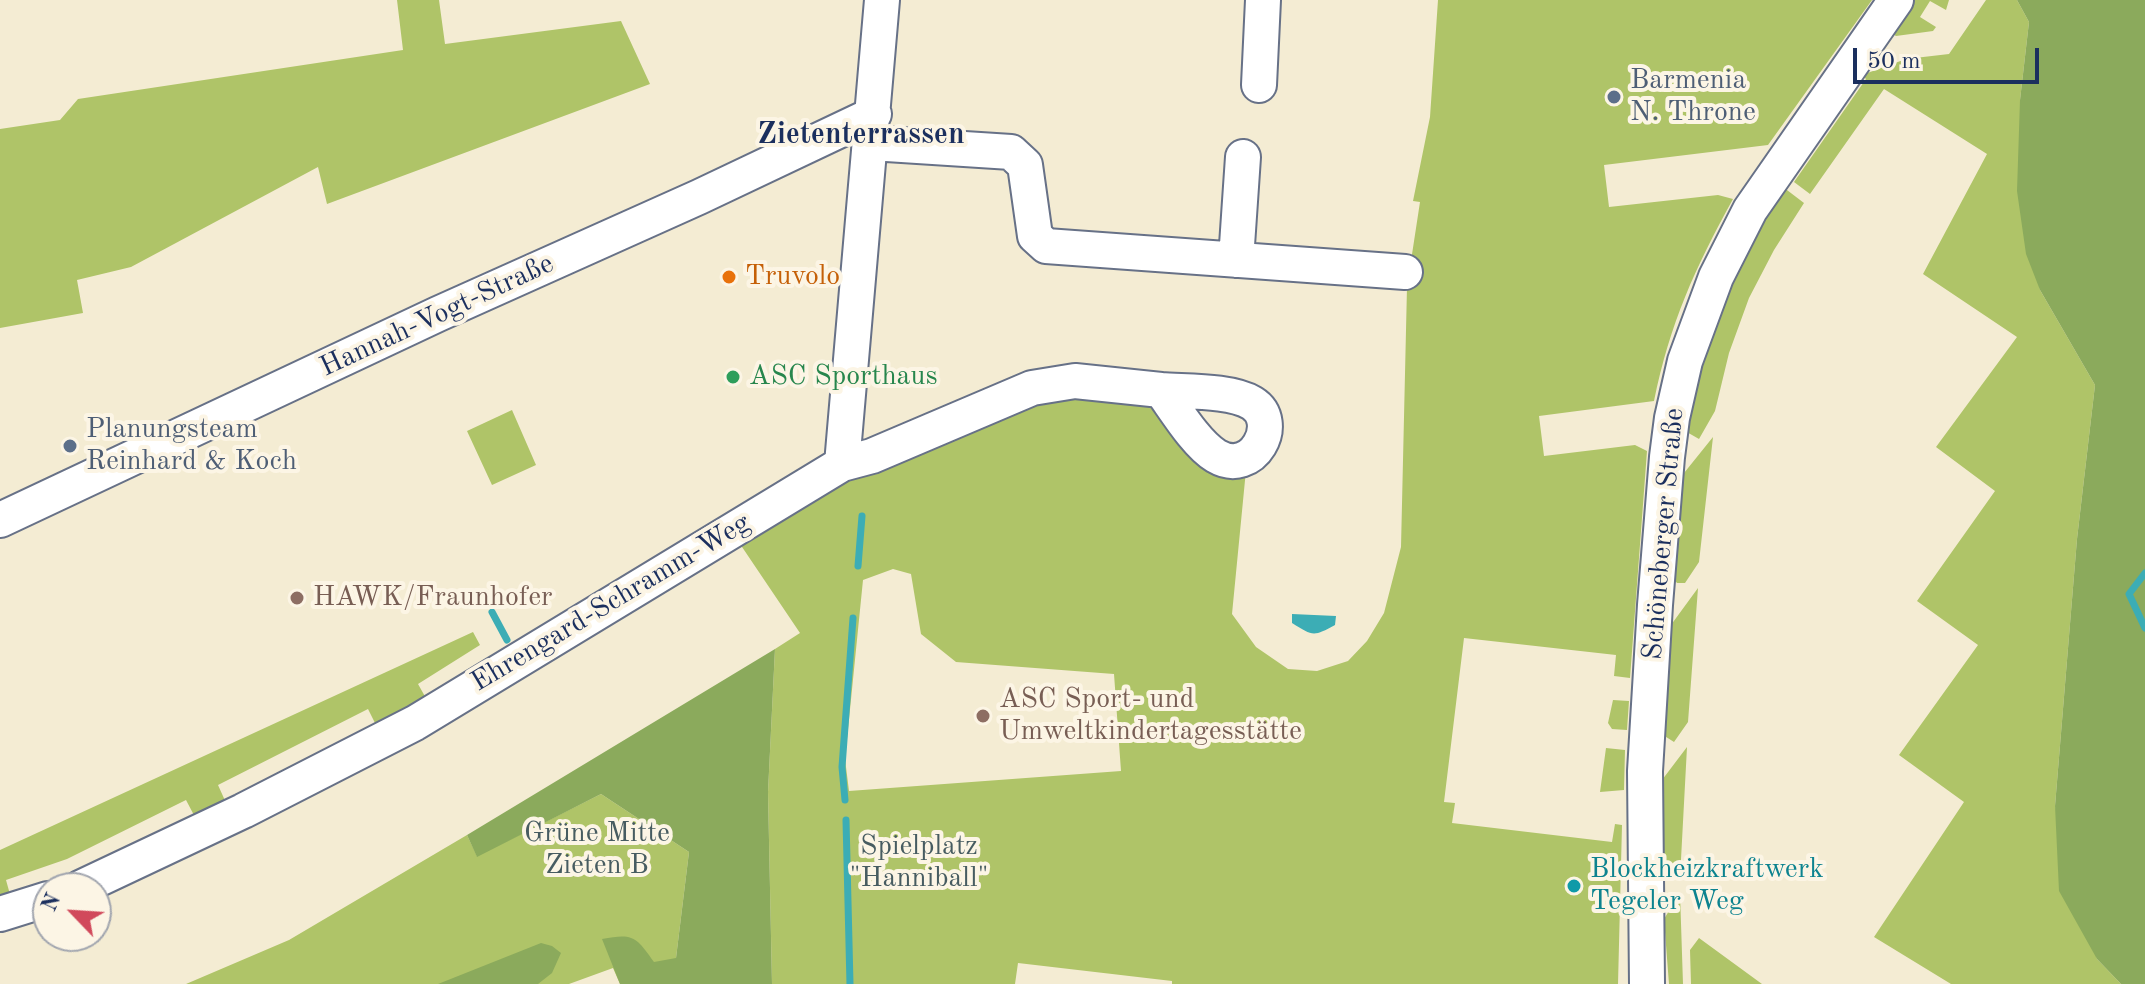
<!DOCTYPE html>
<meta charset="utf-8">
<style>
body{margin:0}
#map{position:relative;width:2145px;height:984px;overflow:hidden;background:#f4ecd3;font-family:"Old Standard TT",serif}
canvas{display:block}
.north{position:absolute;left:32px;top:872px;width:80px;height:80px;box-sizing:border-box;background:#fcf5e5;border:2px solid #a2a6af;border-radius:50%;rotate:295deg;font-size:22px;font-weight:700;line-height:32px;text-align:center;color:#1b2f5e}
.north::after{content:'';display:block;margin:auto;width:28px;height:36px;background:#d1495b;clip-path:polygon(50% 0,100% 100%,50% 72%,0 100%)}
.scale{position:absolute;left:1853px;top:48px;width:186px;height:36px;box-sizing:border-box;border:4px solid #1b2f5e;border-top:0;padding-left:10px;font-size:24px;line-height:28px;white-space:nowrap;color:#1b2f5e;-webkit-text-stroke:6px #fcf5e5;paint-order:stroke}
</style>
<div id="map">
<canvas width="2145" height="984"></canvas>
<div class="north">N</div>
<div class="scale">50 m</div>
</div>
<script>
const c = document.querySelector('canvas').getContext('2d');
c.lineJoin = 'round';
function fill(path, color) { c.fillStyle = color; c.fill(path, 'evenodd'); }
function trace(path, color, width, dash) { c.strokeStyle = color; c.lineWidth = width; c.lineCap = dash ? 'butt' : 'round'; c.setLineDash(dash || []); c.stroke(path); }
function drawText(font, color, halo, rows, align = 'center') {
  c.font = font + ' "Old Standard TT",serif'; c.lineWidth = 8; c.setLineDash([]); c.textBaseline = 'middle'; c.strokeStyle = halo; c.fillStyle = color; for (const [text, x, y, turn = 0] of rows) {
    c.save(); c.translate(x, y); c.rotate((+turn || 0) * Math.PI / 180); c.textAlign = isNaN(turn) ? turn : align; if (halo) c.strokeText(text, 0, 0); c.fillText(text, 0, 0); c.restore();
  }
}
fill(new Path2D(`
 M397,0H439L445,44L621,21L650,84L327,204L318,167L131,267L77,280L83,313L0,328V129L60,120L78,99L403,50Z
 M1438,0H1872L1768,145L1604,165L1609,207L1718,195L1733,199C1695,268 1670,323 1654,401L1539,416L1544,456L1635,445L1647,451L1630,678L1614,676L1616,655L1464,638L1444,802L1455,803L1452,823L1612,842L1615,824L1622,825L1618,984H1172V981L1018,963L1015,984H772L768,792L775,649L800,633L738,541L874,466L1041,396L1141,394L1246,470L1232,614L1256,647L1288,669L1317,671L1348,661L1367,641L1384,613L1401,547L1407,287L1420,202L1413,201L1430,117ZM893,569L911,574L921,634L956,662L1114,674L1121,771L849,791L845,759L863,580Z
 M1914,0H1949L1946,10L1930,1L1920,17L1936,27L1933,31L1896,36L1891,33Z
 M1986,0H2017L2029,22L2020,100L2040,290L2095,385L2077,539L2055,806L2097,959L2121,984H1951L1874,937L1964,802L1899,755L1978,645L1917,601L1995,491L1936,447L2017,337L1923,274L1987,154L1884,89L1810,194L1794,182L1866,79L1862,75L1906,59L1949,54Z
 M1783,187L1804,203L1774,250L1749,298L1729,353L1715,411L1699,439L1685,431L1691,396L1736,267Z
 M512,410L536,465L492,485L467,431Z
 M1713,437L1699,562L1685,583H1677L1672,577L1680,478Z
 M1698,588L1688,722L1674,742L1663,735L1668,629Z
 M473,632L480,645L418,684L427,700L378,729L368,709L218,785L227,805L196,819L186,800L67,859L6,880L11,898L0,902V850Z
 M1613,700L1629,701L1627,730L1612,729L1608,723Z
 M1687,747L1680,878L1663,872L1662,780Z
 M1606,748L1625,750L1624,790L1600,792Z
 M601,794L689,852L676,958L754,961L620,984L613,968L569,984H186L289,940L467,835L477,856Z
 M1680,893L1683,984H1669L1664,919Z
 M1699,938L1762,984H1691L1690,950Z`), '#afc468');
fill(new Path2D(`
 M2017,0H2145V984H2121L2097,959L2059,891L2055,806L2077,539L2095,385L2040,290L2026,254L2017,191L2020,100L2029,22Z
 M775,649L768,792L772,984H620L602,939C634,933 636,937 654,962L676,958L689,852L601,794L477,857L467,835Z
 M541,943L552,946L561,953L552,973L538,984H438Z`), '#8baa5c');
fill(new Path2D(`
 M1292,614L1336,616L1335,625C1313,637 1313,636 1292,623Z`), '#3cadb5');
trace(new Path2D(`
 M858,566L862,516
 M2145,573L2129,594L2145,628
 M492,612L507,640
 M845,800L842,767L853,618
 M846,820L850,984`), '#3cadb5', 7);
const minor = new Path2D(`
 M1259,85L1263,0
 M871,143L1011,152L1025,165L1035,236L1046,246L1405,272
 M1236,260L1243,157
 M842,464L882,0
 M0,520L438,314L699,197L874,114
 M80,888L243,811L415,723L842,464L872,456L1032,388L1075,381L1161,390C1175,409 1196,444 1216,456C1253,478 1283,422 1252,403C1231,390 1186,392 1161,390
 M0,914L48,899
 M1647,984L1645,771L1655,605L1667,457L1672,418L1685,361L1716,277L1750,210L1896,0`);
trace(minor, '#677187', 38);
trace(minor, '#fff', 34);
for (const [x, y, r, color] of [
 [1614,97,8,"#5c6f8a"],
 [729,277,8,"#e8710a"],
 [733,377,8,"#2e9e5b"],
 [70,446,8,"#5c6f8a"],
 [297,598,8,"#8d6e63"],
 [983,716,8,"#8d6e63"],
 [1574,886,8,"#0f9aa8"]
]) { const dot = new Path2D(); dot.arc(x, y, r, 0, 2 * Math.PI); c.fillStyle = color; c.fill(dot); trace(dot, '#fcf5e5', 3); }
drawText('28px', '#4e5e75', '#fcf5e5', [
 ["Barmenia",1630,81],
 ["N. Throne",1630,113],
 ["Planungsteam",86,430],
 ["Reinhard & Koch",86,462]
], 'left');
drawText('28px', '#c56008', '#fcf5e5', [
 ["Truvolo",745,277]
], 'left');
drawText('28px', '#1b2f5e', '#fcf5e5', [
 ["Hannah-Vogt-Straße",437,316,-25],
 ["Schöneberger Straße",1664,534,-85],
 ["Ehrengard-Schramm-Weg",611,603,-31]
]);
drawText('28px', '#27864d', '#fcf5e5', [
 ["ASC Sporthaus",749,377]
], 'left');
drawText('28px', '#785e54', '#fcf5e5', [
 ["HAWK/Fraunhofer",313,598],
 ["ASC Sport- und",999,700],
 ["Umweltkindertagesstätte",999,732]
], 'left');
drawText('28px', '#475c61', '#fcf5e5', [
 ["Grüne Mitte",597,834],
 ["Zieten B",597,866],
 ["Spielplatz",919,847],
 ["\"Hanniball\"",919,879]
]);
drawText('28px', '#0d838f', '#fcf5e5', [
 ["Blockheizkraftwerk",1590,870],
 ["Tegeler Weg",1590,902]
], 'left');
drawText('bold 30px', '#1b2f5e', '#fcf5e5', [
 ["Zietenterrassen",861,135]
]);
</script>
